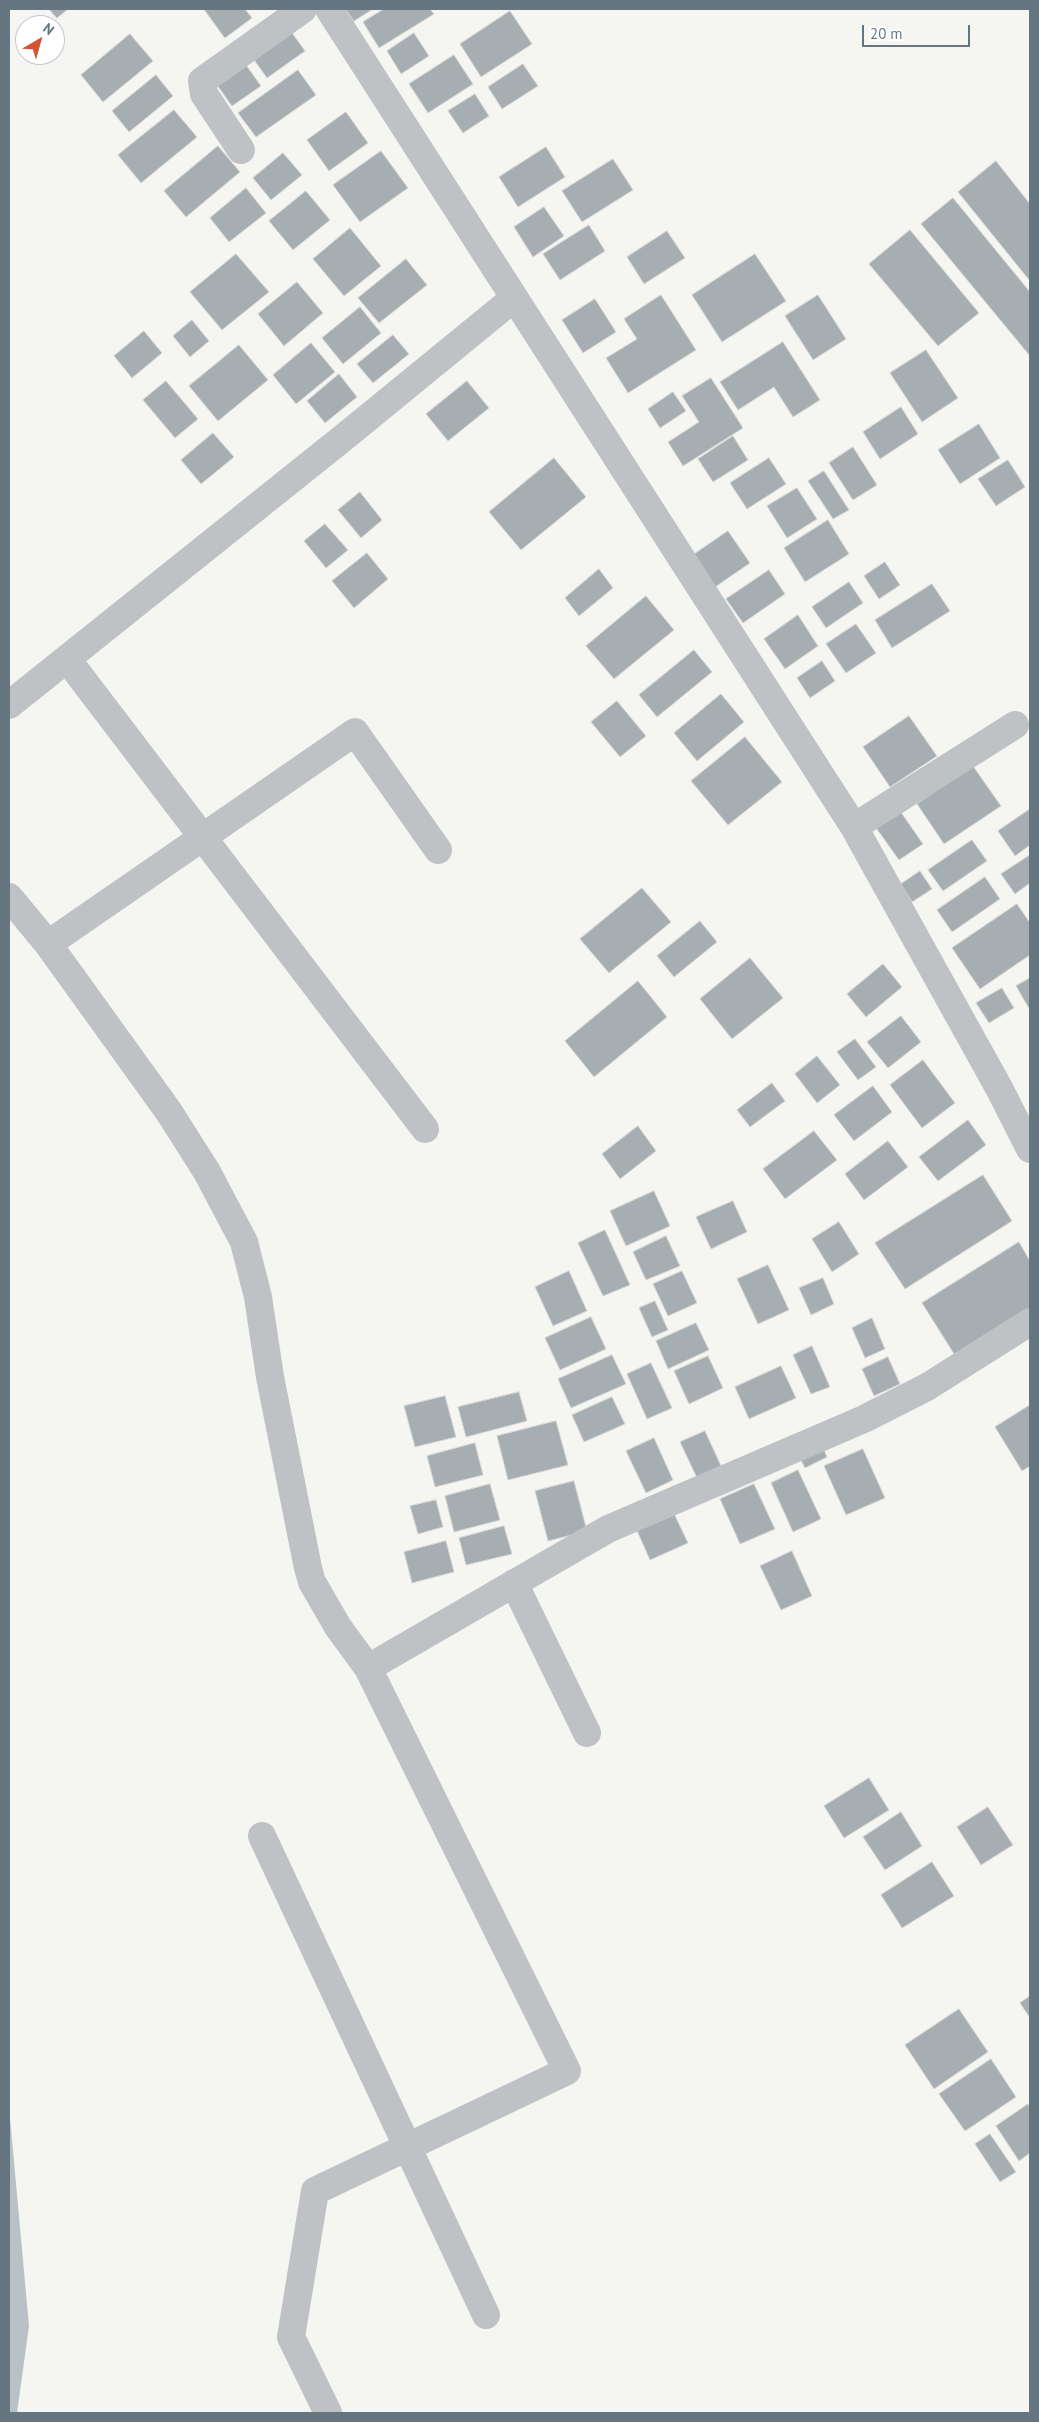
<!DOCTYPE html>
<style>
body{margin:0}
#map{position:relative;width:1039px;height:2422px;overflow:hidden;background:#f5f5f2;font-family:"PT Sans",sans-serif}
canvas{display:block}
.frame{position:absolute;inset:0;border:10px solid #667681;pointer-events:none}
.north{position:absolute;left:15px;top:15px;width:50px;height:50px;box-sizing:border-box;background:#fff;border:1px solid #c2c8cd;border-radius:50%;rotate:38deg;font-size:14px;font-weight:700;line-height:20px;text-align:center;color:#667681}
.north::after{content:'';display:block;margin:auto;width:18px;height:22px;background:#d55232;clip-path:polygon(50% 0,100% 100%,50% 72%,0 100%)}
.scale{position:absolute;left:862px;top:25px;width:108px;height:22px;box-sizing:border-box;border:2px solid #667681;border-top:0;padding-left:6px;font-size:15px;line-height:18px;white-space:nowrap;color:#667681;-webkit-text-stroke:4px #fff;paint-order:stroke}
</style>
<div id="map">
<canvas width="1039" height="2422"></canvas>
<div class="frame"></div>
<div class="north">N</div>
<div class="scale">20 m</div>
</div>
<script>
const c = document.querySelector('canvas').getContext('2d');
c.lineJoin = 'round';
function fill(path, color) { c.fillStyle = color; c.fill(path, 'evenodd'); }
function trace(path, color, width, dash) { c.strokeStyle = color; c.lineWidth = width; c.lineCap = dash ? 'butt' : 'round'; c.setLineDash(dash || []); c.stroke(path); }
fill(new Path2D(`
 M9,2107L29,2326L17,2413H9Z`), '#b8c2c6');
const building = new Path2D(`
 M49,9H68L57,18Z
 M204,9H245L252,18L225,38Z
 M346,9H373L354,21Z
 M384,9H430L434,14L379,48L363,22Z
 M510,11L532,44L481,77L460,44Z
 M285,23L305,51L267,78L247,50Z
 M414,33L429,56L401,74L387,51Z
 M130,34L153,61L103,102L81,75Z
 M454,55L473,84L428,113L409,84Z
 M523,64L538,86L502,109L488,87Z
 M246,65L261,86L232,106L217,85Z
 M298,70L316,95L256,137L238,113Z
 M156,75L173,96L129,132L112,111Z
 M475,94L489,116L463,133L448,111Z
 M174,110L197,137L141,183L118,155Z
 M346,112L368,143L329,171L307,140Z
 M218,146L240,172L186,217L164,191Z
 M546,147L565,177L518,207L499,177Z
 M381,151L408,188L360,222L333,185Z
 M283,153L302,175L271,200L253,178Z
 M613,159L633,190L582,222L562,191Z
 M996,161L1030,204V281L958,192Z
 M246,188L266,213L229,242L210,218Z
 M306,191L330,220L293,250L269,221Z
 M953,198L1030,292V356L921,224Z
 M544,207L564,236L533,257L514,227Z
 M589,225L605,251L560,280L543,254Z
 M350,228L381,266L344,296L313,259Z
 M910,230L979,313L938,346L869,264Z
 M667,231L685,258L644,284L627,257Z
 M236,254L269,292L222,330L190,292Z
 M755,254L786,301L722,342L692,295Z
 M406,259L427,285L379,323L358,298Z
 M297,282L323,313L284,346L258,314Z
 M661,295L696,350L628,393L606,358L637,339L624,319Z
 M818,295L846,339L813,360L785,316Z
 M595,299L616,332L583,353L562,320Z
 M360,307L381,333L343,364L322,338Z
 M192,320L209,341L190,357L173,336Z
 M144,331L162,353L132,378L114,356Z
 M393,335L409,354L373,383L357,364Z
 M783,342L820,400L793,417L774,387L738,410L720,382Z
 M311,343L335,372L296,404L273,375Z
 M239,345L268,380L218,421L189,386Z
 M926,350L958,398L922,422L890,373Z
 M339,374L357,397L325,423L307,401Z
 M711,378L743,428L683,466L668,442L699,422L682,396Z
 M166,381L198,419L175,438L143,400Z
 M467,381L489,408L448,441L426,414Z
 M673,392L686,411L660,428L648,409Z
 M901,407L918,434L880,459L863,432Z
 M979,424L1000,458L960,484L938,450Z
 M213,433L234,457L201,484L181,460Z
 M733,436L748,460L713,482L698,459Z
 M853,447L877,485L853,500L829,463Z
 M554,458L586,497L521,550L489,512Z
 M769,458L786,484L747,509L730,483Z
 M1008,460L1025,487L996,506L978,479Z
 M824,471L849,510L833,519L808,481Z
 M797,488L817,519L787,538L767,506Z
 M360,492L382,520L361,538L338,510Z
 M828,520L849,554L805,582L784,548Z
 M325,524L348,550L326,568L304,541Z
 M728,531L750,563L715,587L693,555Z
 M367,553L388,579L354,608L332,581Z
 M885,562L900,585L879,599L864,576Z
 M599,569L613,588L579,616L565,598Z
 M769,570L785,594L743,623L726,599Z
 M849,582L863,603L826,628L812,607Z
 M932,584L950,611L892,648L875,620Z
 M646,596L674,630L614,679L586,646Z
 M798,615L818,646L785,669L764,639Z
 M856,624L876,653L846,673L826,644Z
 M694,650L712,672L657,717L639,695Z
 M822,661L835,681L810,698L797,678Z
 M721,694L744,722L697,761L674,733Z
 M617,701L646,736L620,757L591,722Z
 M909,716L937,756L890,787L863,747Z
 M745,737L782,782L728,825L691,781Z
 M973,766L1001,806L944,844L917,804Z
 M898,808L923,844L899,860L874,825Z
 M1030,809V845L1015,856L998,831Z
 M972,840L987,861L943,891L928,870Z
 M1030,855V883L1015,894L1001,874Z
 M920,871L932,889L912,902L901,884Z
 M985,877L1000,899L952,932L937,910Z
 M642,888L671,922L609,973L580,939Z
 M1017,904L1030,923V955L980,989L952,948Z
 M700,921L717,942L674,977L657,956Z
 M750,958L783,998L732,1039L700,999Z
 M883,964L902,987L866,1017L847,994Z
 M1030,978V1010L1016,986Z
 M638,981L667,1017L594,1077L565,1041Z
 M1002,988L1014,1008L989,1023L976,1003Z
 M901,1016L921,1042L888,1068L867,1042Z
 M855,1039L876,1067L858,1080L837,1052Z
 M817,1056L840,1085L817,1103L795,1074Z
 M923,1060L955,1103L922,1128L890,1085Z
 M772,1083L785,1101L750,1127L737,1110Z
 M873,1086L892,1112L854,1141L834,1115Z
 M968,1120L986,1145L938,1181L919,1157Z
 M638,1126L656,1151L620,1179L602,1154Z
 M814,1131L837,1160L785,1199L763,1169Z
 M888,1141L908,1167L864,1200L845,1174Z
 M983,1175L1012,1221L905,1289L875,1243Z
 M654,1191L670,1226L626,1246L610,1211Z
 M733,1201L747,1232L711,1249L696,1217Z
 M839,1222L859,1254L832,1272L812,1239Z
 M605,1230L630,1285L603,1296L578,1243Z
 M666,1236L680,1266L646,1280L633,1252Z
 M1019,1242L1030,1261V1310L956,1357L922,1303Z
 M768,1265L789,1310L758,1324L737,1279Z
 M569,1271L587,1311L553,1326L535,1287Z
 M682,1271L697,1303L668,1316L653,1284Z
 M823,1278L834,1304L811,1315L799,1288Z
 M655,1301L668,1330L652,1337L639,1308Z
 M591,1317L606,1349L560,1370L545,1338Z
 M872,1318L885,1349L865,1358L852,1328Z
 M696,1323L709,1350L668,1369L656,1341Z
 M812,1346L830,1387L811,1394L793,1355Z
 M612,1355L626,1384L571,1408L558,1379Z
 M708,1356L723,1388L689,1404L674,1371Z
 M888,1357L900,1384L874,1396L862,1369Z
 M651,1363L672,1408L647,1419L627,1374Z
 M781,1366L796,1398L749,1419L735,1387Z
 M519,1392L527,1421L466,1437L458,1407Z
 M445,1396L456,1437L415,1447L404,1406Z
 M612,1397L625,1424L584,1442L572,1415Z
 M1030,1405V1466L1022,1471L995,1427Z
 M556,1421L568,1465L508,1480L497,1436Z
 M705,1431L721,1466L697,1478L680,1442Z
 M654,1438L673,1480L646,1493L626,1451Z
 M820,1440L827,1457L805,1468L796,1450Z
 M475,1443L483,1475L435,1487L427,1456Z
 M863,1449L885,1498L846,1515L824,1466Z
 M798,1470L821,1519L793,1532L771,1483Z
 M574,1481L587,1531L548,1541L535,1491Z
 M490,1484L500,1520L454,1532L445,1496Z
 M754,1484L775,1529L740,1544L720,1499Z
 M436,1500L443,1527L418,1534L410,1506Z
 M672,1509L688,1543L650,1560L635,1526Z
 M504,1526L512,1554L466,1565L459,1538Z
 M446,1541L454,1572L412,1583L404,1552Z
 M792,1551L812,1596L781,1610L760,1566Z
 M869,1778L889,1810L844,1838L824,1806Z
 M988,1807L1013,1845L981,1865L957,1827Z
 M901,1812L922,1846L885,1870L863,1837Z
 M932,1862L954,1896L902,1928L881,1895Z
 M1030,1996V2018L1020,2003Z
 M959,2009L988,2052L934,2089L905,2045Z
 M991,2059L1016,2097L965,2131L939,2094Z
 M1028,2104L1030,2109V2153L1019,2161L996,2126Z
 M990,2134L1016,2172L1000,2182L975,2144Z`);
fill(building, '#a6aeb2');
trace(building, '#d6d6d4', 1);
trace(new Path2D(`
 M329,9L854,827L999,1088L1030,1149
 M241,150L204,94L202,81L303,9
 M67,659L425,1129
 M9,705L343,438L513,299
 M854,827L1015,725
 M9,897L48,944L169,1112L207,1172L244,1242L258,1297L270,1377L308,1568L312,1582L338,1627L368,1668L567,2071L315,2191L291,2337L328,2413
 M48,944L355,732L438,850
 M514,1583L587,1733
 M368,1668L608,1529L864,1419L927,1387L1030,1322
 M262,1836L486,2315`), '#bec2c5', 28);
</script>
